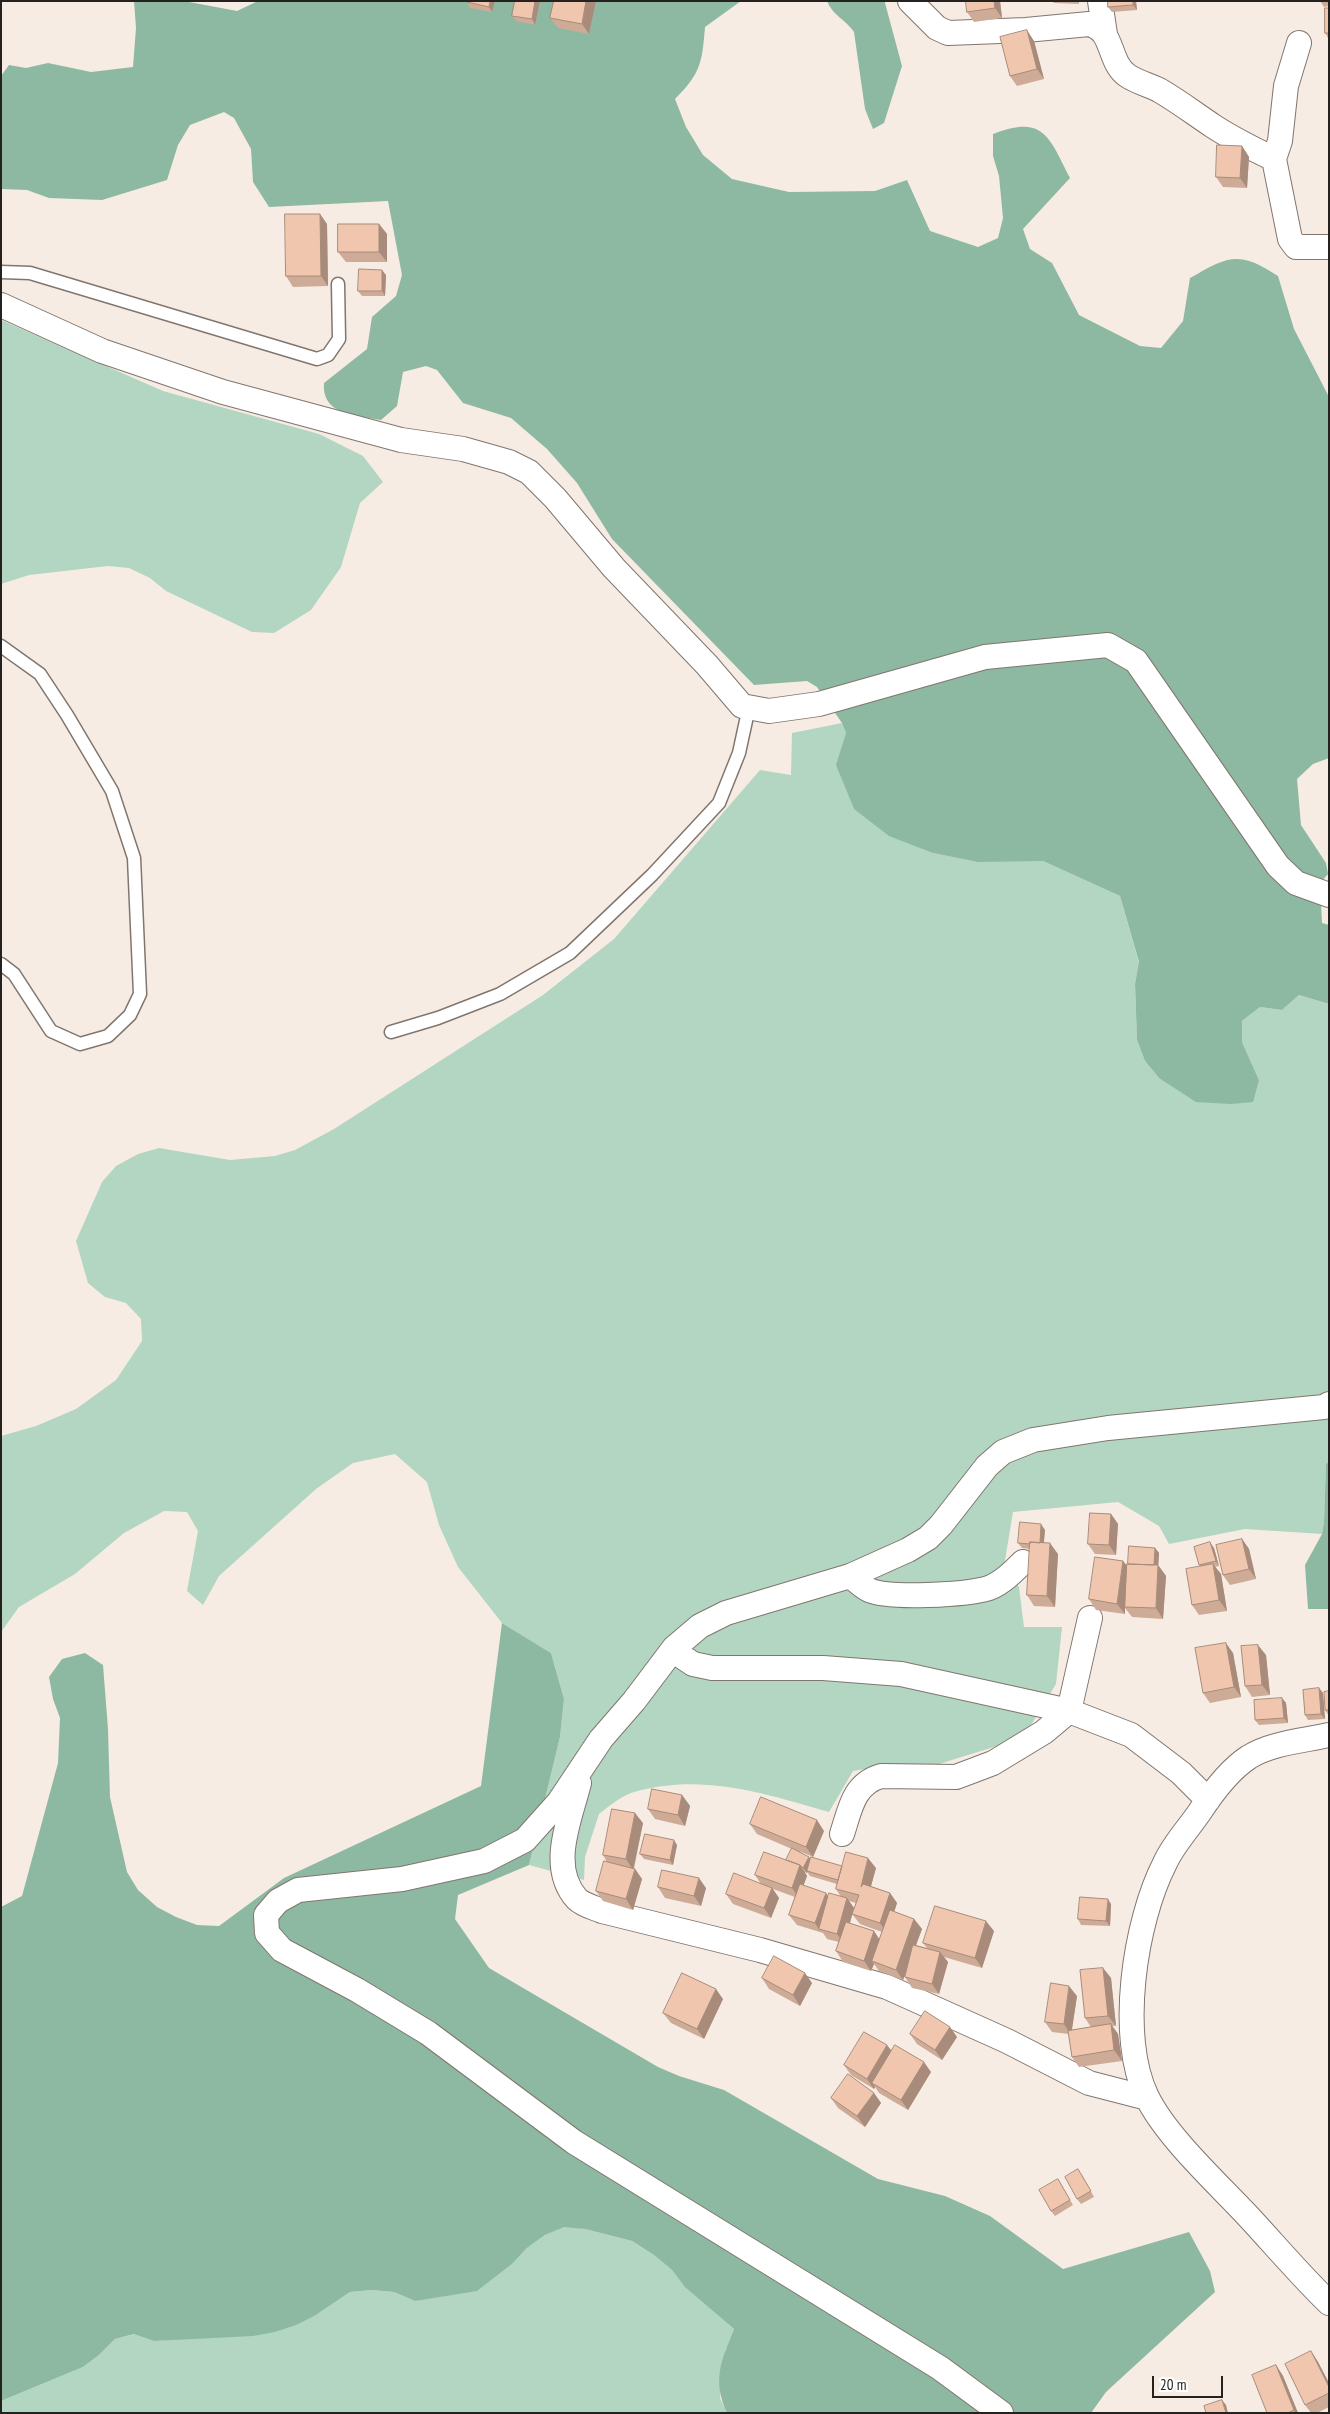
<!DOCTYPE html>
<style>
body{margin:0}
#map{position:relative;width:1330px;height:2414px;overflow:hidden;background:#f7ece3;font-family:"PT Sans Narrow",sans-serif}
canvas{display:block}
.frame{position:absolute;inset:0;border:2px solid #25211e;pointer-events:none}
.scale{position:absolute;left:1152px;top:2376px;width:71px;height:22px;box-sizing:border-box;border:2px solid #25211e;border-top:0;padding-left:6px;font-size:15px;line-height:18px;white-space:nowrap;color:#25211e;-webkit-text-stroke:4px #fff;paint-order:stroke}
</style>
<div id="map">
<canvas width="1330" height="2414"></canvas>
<div class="frame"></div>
<div class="scale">20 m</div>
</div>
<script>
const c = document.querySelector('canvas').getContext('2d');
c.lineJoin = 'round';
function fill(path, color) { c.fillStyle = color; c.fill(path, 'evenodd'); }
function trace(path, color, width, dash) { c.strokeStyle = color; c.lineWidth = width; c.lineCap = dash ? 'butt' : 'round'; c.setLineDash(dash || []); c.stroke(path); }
fill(new Path2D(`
 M1,320L163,391L319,434L363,456L383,482L360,503L341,567L311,610L274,633L252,632L166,591L150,578L129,568L108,566L29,575L1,584Z
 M842,723L846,733L837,765L854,809L933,853L970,860L1043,861L1120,896L1139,963L1135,984L1137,1040L1145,1061L1159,1078L1259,1080L1242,1042V1021L1260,1007L1282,1010L1299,995L1329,1004V1462L1326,1465L1324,1522L1322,1534L1245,1529L1169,1544L1159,1526L1118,1502L1013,1512L1004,1566L1019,1587L1024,1627H1062L1056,1684L1028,1730L997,1746L923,1769L882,1766L853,1771L829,1812C763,1793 700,1772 631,1793C620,1797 608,1807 599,1814L585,1857L584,1880L529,1865L560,1737L564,1699L551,1653L502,1623L458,1567L439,1525L427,1482L395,1454L353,1463L316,1489L219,1576L203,1605L187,1591L198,1531L187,1512L164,1511L124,1533L75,1574L19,1607L1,1632V1436L36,1426L76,1409L116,1380L142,1341L141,1319L126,1303L105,1297L88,1283L76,1241L102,1182L116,1166L138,1154L159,1148L230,1160L275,1156L295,1150L334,1129L543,995L614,939L760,770L791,775L792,733Z
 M564,2226L585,2229L632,2241L654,2255L672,2270L686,2287L734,2329L725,2351L720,2398L727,2413H1V2401L83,2367L99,2355L115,2339L135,2334L154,2341L275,2332L316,2315L350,2292L371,2290L394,2292L415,2301L513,2263L527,2248L545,2235Z`), '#b2d6c2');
fill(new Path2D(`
 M134,1H184L237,11L258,1H741L705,27C702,63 701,73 675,99L686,127L703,155L732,179L789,192L875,191L907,180L930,231L978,247L998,238L1003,218L999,176L993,156V134C1044,114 1049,137 1070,178L1023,229L1030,249L1052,263L1079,315L1140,346L1161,348L1183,321L1190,278C1228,256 1239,250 1278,276L1294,329L1329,397V758L1313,764L1297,779L1301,825L1326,863L1328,874L1320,883L1322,923L1329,925V1004L1299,995L1282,1010L1260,1007L1242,1021V1042L1259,1080L1253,1102L1231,1104L1196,1102L1159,1078L1145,1061L1137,1040L1135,984L1139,962L1120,896L1043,861L978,862L933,853L889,836L854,809L836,765L846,733L842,723L817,687L807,681L754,685L612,539L577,483L547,449L511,418L463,403L437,370L426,366L403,372L397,406L381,420C357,416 321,415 324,383L367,349L372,317L396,296L402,275L388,201L269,207L253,182L251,149L234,118L224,112L190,125L178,145L167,180L102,200L49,198L27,190L1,189V76L9,65L26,68L48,63L91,72L133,67L136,28Z
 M827,1H885V3L902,66L884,123L873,129L865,109L854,32C846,20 832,15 827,1Z
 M1329,1462V1609H1308L1305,1565L1322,1534L1324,1522L1326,1464Z
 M502,1623L551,1653L564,1699L560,1737L529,1865L458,1895L455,1919L489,1968L658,2067L679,2076L724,2090L878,2179L945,2196L990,2216L1063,2269L1189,2232L1210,2271L1215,2292L1106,2392L1091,2413H727C712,2380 721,2361 734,2329L685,2287L672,2270L654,2255L632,2241L585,2229L564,2227L545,2235L527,2248L513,2263L477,2291L415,2301L394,2292L371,2290L350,2292L316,2315L296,2325L275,2332L253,2336L154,2341L134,2334L115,2339L99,2355L83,2367L1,2401V1907L22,1896L58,1763L60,1718L53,1699L49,1677L62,1659L85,1653L103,1665L108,1729L110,1797L127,1872L138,1890L157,1907L176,1917L197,1925L219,1926L284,1878L481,1786Z`), '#8db9a2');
const lane = new Path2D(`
 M1,272L30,273L317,359L328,355L339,339L338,284
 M1,646L40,674L67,715L112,791L134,858L140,994L130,1015L108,1036L80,1044L51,1031L14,974L1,964
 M391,1032L438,1018L500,994L570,953L652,875L719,803L739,753L749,707`);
const street = new Path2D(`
 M910,1L937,28L948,33L1026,30L1089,24C1115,30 1107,62 1128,76C1137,82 1149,85 1159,90C1178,101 1195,114 1213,126C1233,139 1253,149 1274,159
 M1100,1L1105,34
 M1299,43L1286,86L1280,141L1274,159L1290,239L1296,247H1329
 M1,305L102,351L223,392L401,440L463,449L509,462L529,472L555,498L614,568L707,665L742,706L769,711L819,704L985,657L1108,645L1136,661L1278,866L1296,883L1329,895
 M850,1576C856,1580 862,1587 869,1590C888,1599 967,1595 989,1588C1002,1583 1013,1572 1023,1562
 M674,1648L681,1656L693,1664L712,1668H823L901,1674L1069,1711L1131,1735L1181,1773L1208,1800
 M1329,1735C1302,1741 1272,1743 1249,1757C1229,1770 1212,1793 1199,1813C1188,1829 1173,1845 1165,1863C1135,1921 1117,2037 1147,2097C1166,2136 1216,2182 1247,2215C1274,2244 1300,2275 1329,2303
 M579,1783C570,1819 548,1867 577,1899C583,1905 595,1908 602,1911L760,1950L887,1987L1007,2041L1089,2083L1147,2098
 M842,1834C850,1810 853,1784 881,1776L956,1777L993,1763L1044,1732L1069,1711L1090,1618
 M1001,2413L940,2368L574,2142L428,2033L357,1990L282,1950L267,1933L266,1915L278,1901L298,1890L402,1879L484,1861L525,1840L559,1802L601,1739L634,1701L674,1648L700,1626L726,1613L850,1576L908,1550L928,1538L941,1525L987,1466L1003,1452L1033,1440L1108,1428L1324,1407L1329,1404`);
trace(lane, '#80766e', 15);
trace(street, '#80766e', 26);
trace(lane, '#fff', 12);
trace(street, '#fff', 24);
fill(new Path2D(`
 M495,1L492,12L470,8L467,2Z
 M540,1L535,25L516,21L512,16Z
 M554,1H596L589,34L558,28L550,18Z
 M1000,1L1002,18L974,22L967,12Z
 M1052,1H1079V4L1054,3Z
 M1136,1L1137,10L1112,12L1108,7Z
 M1320,1H1329V6L1324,7Z
 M1329,8V38H1328L1325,33Z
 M1034,41L1044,79L1017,86L1010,76Z
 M1242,146L1249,157L1247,188L1223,187L1216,177Z
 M320,214L327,224L328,286L293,287L286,276Z
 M379,224L387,234V262H346L338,252Z
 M386,275L385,296H362L358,291Z
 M1111,1514L1118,1524L1116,1555L1095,1554L1088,1544Z
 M1045,1530L1044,1543L1058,1554L1055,1607L1034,1606L1027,1595L1030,1549L1022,1548L1018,1543Z
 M1242,1539L1249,1549L1256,1579L1230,1585L1223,1575Z
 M1155,1548L1159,1553L1158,1565L1166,1576L1163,1619L1132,1617L1125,1608V1614L1096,1610L1089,1599L1123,1561L1127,1566Z
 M1214,1548L1219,1566L1215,1567L1221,1574L1227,1611L1199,1615L1192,1605L1200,1566L1199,1565Z
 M1233,1653L1241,1697L1210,1703L1203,1693Z
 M1266,1655L1270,1695L1252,1697L1245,1686Z
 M1319,1688L1323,1693L1325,1719L1308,1720L1305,1715Z
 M1329,1691V1716L1325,1710Z
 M1282,1698L1286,1703L1288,1723L1259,1725L1255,1720Z
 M682,1795L690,1806L685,1826L655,1819L648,1809Z
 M643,1823L634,1869H635L642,1879L633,1910L603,1901L596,1891L607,1862L603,1855Z
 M750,1824L824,1831L813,1857L799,1851L810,1859L842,1866L876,1868L871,1886L890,1893L897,1903L894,1912L914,1919L922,1929L916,1945L927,1948L923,1943L994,1931L982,1968L944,1957L948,1962L939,1994L912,1988L905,1977V1975L903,1980L879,1971L874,1964L871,1971L843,1962L836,1951L839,1942L827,1939L823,1933L797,1925L789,1915L795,1897L773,1889L779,1898L771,1918L733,1904L726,1894L761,1884L755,1875L787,1861L792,1849L757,1834ZM805,1872L807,1873V1872L810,1876L837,1884L836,1889L841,1897H828L803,1886L807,1876ZM849,1901L856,1903L852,1914L860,1924L882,1932L879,1939L874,1931L850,1923L854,1908Z
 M677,1845L673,1865L644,1859L640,1854Z
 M658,1887L706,1888L701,1906L665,1898Z
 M1111,1904L1110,1926L1081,1925L1078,1919Z
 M1103,1968L1111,1978L1116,2026H1112L1118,2034L1122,2061L1079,2067L1072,2057L1069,2034L1052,2032L1045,2022L1077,1996L1072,2030L1091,2027L1085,2018Z
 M762,1978L812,1983L800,2006L769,1989Z
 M723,1999L704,2039L671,2023L663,2013Z
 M910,2034L957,2037L942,2060L917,2044Z
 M891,2051L931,2072L908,2110L879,2093L875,2087L874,2089L851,2075L844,2065Z
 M874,2093L881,2103L865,2127L838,2108L831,2098Z
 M1082,2175L1094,2197L1081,2204L1077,2199Z
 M1058,2179L1073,2205L1055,2216L1051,2211Z
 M1311,2351L1318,2362L1329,2383V2407L1317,2413H1311L1305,2405Z
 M1276,2365L1283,2376L1298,2413H1267Z`), '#ceab96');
fill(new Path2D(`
 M490,1H495L492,12L489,7Z
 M535,1H540L535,25L532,19Z
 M586,1H596L589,34L582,24Z
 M994,1H1000L1002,18L995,8Z
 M1133,1H1136L1137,10L1133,5Z
 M1027,30L1034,41L1044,79L1037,69Z
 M1242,146L1249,157L1247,188L1240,178Z
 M320,214L327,224L328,286L321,276Z
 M379,224L387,234V262L379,252Z
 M382,270L386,275L385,296L382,291Z
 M1111,1514L1118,1524L1116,1555L1109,1545Z
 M1041,1524L1045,1530L1043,1550L1039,1545Z
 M1242,1539L1249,1549L1256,1579L1249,1569Z
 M1210,1542L1214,1548L1219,1566L1216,1561Z
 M1050,1543L1058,1554L1055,1607L1047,1596Z
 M1155,1548L1159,1553L1158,1571L1154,1565Z
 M1123,1561L1131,1571L1125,1607V1614L1117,1604Z
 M1213,1564L1221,1574L1227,1611L1219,1600Z
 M1158,1565L1166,1576L1163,1619L1156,1608Z
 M1226,1643L1233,1653L1241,1697L1234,1687Z
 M1258,1645L1266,1655L1270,1695L1262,1685Z
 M1319,1688L1323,1693L1325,1719L1321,1714Z
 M1282,1698L1286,1703L1288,1723L1284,1718Z
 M682,1795L690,1806L685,1826L678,1815Z
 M635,1813L643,1823L633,1870L626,1859Z
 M817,1820L824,1831L813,1857L806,1847Z
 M674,1840L677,1845L673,1865L670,1860Z
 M809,1857L812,1862L807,1873L803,1868Z
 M868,1858L876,1868L868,1897L861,1887Z
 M800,1865L807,1876L799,1898L792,1888Z
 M635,1869L642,1879L633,1910L626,1899Z
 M699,1878L706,1888L701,1906L694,1896Z
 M772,1888L779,1898L771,1918L764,1908Z
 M826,1893L833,1904L819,1929L822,1934L815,1923Z
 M890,1893L897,1903L887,1934L880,1923Z
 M847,1898L854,1908L844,1944L837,1934Z
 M1108,1899L1111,1904L1110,1926L1106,1921Z
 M914,1919L922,1929L903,1980L896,1970Z
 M986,1921L994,1931L982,1968L975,1958Z
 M874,1931L881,1942L872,1961L874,1964L871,1971L864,1961Z
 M940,1952L948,1962L939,1994L932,1984Z
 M1103,1968L1111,1978L1116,2026L1108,2016Z
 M805,1973L812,1983L800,2006L793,1995Z
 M1069,1986L1077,1996L1071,2035L1064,2024Z
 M716,1989L723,1999L704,2039L697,2029Z
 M1111,2024L1118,2034L1122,2061L1114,2050Z
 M950,2027L957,2037L942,2060L935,2050Z
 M887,2045L895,2055L872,2083L875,2087L874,2089L867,2079Z
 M924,2062L931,2072L908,2110L901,2100Z
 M874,2093L881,2103L865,2127L857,2116Z
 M1311,2351L1318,2362L1329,2383V2387Z
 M1276,2365L1283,2376L1298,2413H1296L1294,2410Z
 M1222,2400L1226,2405L1228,2413H1226Z`), '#a88b7a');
const building = new Path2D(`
 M467,1H490L489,7L467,2Z
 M515,1H535L532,19L512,16Z
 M554,1H586L582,24L550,18Z
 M966,1H994L995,8L967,12Z
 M1108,1H1133V5L1108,7Z
 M1325,8H1329V33H1325Z
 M1027,30L1037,69L1010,76L1000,37Z
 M1217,145L1242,146L1240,178L1216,177Z
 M285,214H320L321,276H286Z
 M338,224H379V252H338Z
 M359,269L382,270V291H358Z
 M1090,1513L1111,1514L1109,1545L1088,1544Z
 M1020,1522L1041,1524L1040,1543L1030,1542V1544L1018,1543Z
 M1242,1539L1249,1569L1223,1575L1216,1545Z
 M1030,1542L1050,1543L1047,1596L1027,1595Z
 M1210,1542L1216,1561L1199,1565L1194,1547Z
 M1129,1546L1155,1548L1154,1565L1128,1564Z
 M1095,1557L1123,1561L1117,1604L1089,1599Z
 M1127,1564L1158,1565L1156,1608L1125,1607Z
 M1213,1564L1219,1600L1192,1605L1186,1569Z
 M1226,1643L1234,1687L1203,1693L1195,1648Z
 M1258,1645L1262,1685L1245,1686L1241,1646Z
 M1319,1688L1321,1714L1305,1715L1303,1690Z
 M1329,1691V1710H1325L1324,1692Z
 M1282,1698L1284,1718L1255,1720L1254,1700Z
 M652,1789L682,1795L678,1815L648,1809Z
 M761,1797L817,1820L806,1847L750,1824Z
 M612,1809L635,1813L626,1859L603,1855Z
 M645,1834L674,1840L670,1860L640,1854Z
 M792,1848L809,1857L803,1868L800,1865L786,1860Z
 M764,1852L800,1865L792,1888L755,1875Z
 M846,1852L868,1858L861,1887L863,1884L890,1893L880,1923L852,1914L859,1895L836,1889Z
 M811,1857L842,1866L838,1880L807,1871Z
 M604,1861L635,1869L626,1899L596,1891Z
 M662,1870L699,1878L694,1896L658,1887Z
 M734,1873L772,1888L764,1908L726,1894Z
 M800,1884L826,1893L815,1923L789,1915Z
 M829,1893L847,1898L837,1934L819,1929Z
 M1080,1897L1108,1899L1106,1921L1078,1919Z
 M935,1906L986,1921L975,1958L923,1943Z
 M890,1910L914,1919L896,1970L872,1961Z
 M846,1922L874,1931L864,1961L836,1951Z
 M913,1945L940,1952L932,1984L905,1977Z
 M774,1956L805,1973L793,1995L762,1978Z
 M1103,1968L1108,2016L1085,2018L1080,1970Z
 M682,1973L716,1989L697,2029L663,2013Z
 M1051,1983L1069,1986L1064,2024L1045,2022Z
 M925,2011L950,2027L935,2050L910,2034Z
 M1111,2024L1114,2050L1072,2057L1068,2031Z
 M864,2032L887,2045L867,2079L844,2065Z
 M895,2045L924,2062L901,2100L872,2083Z
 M848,2074L874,2093L857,2116L831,2098Z
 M1078,2169L1091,2191L1077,2199L1065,2177Z
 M1058,2179L1070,2200L1051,2211L1039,2190Z
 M1311,2351L1329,2387V2393L1305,2405L1285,2364Z
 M1276,2365L1294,2410L1288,2413H1267L1252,2375Z
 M1222,2400L1226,2413H1206L1204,2406Z`);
fill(building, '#f0c7ae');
trace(building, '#a88b7a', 1);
</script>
